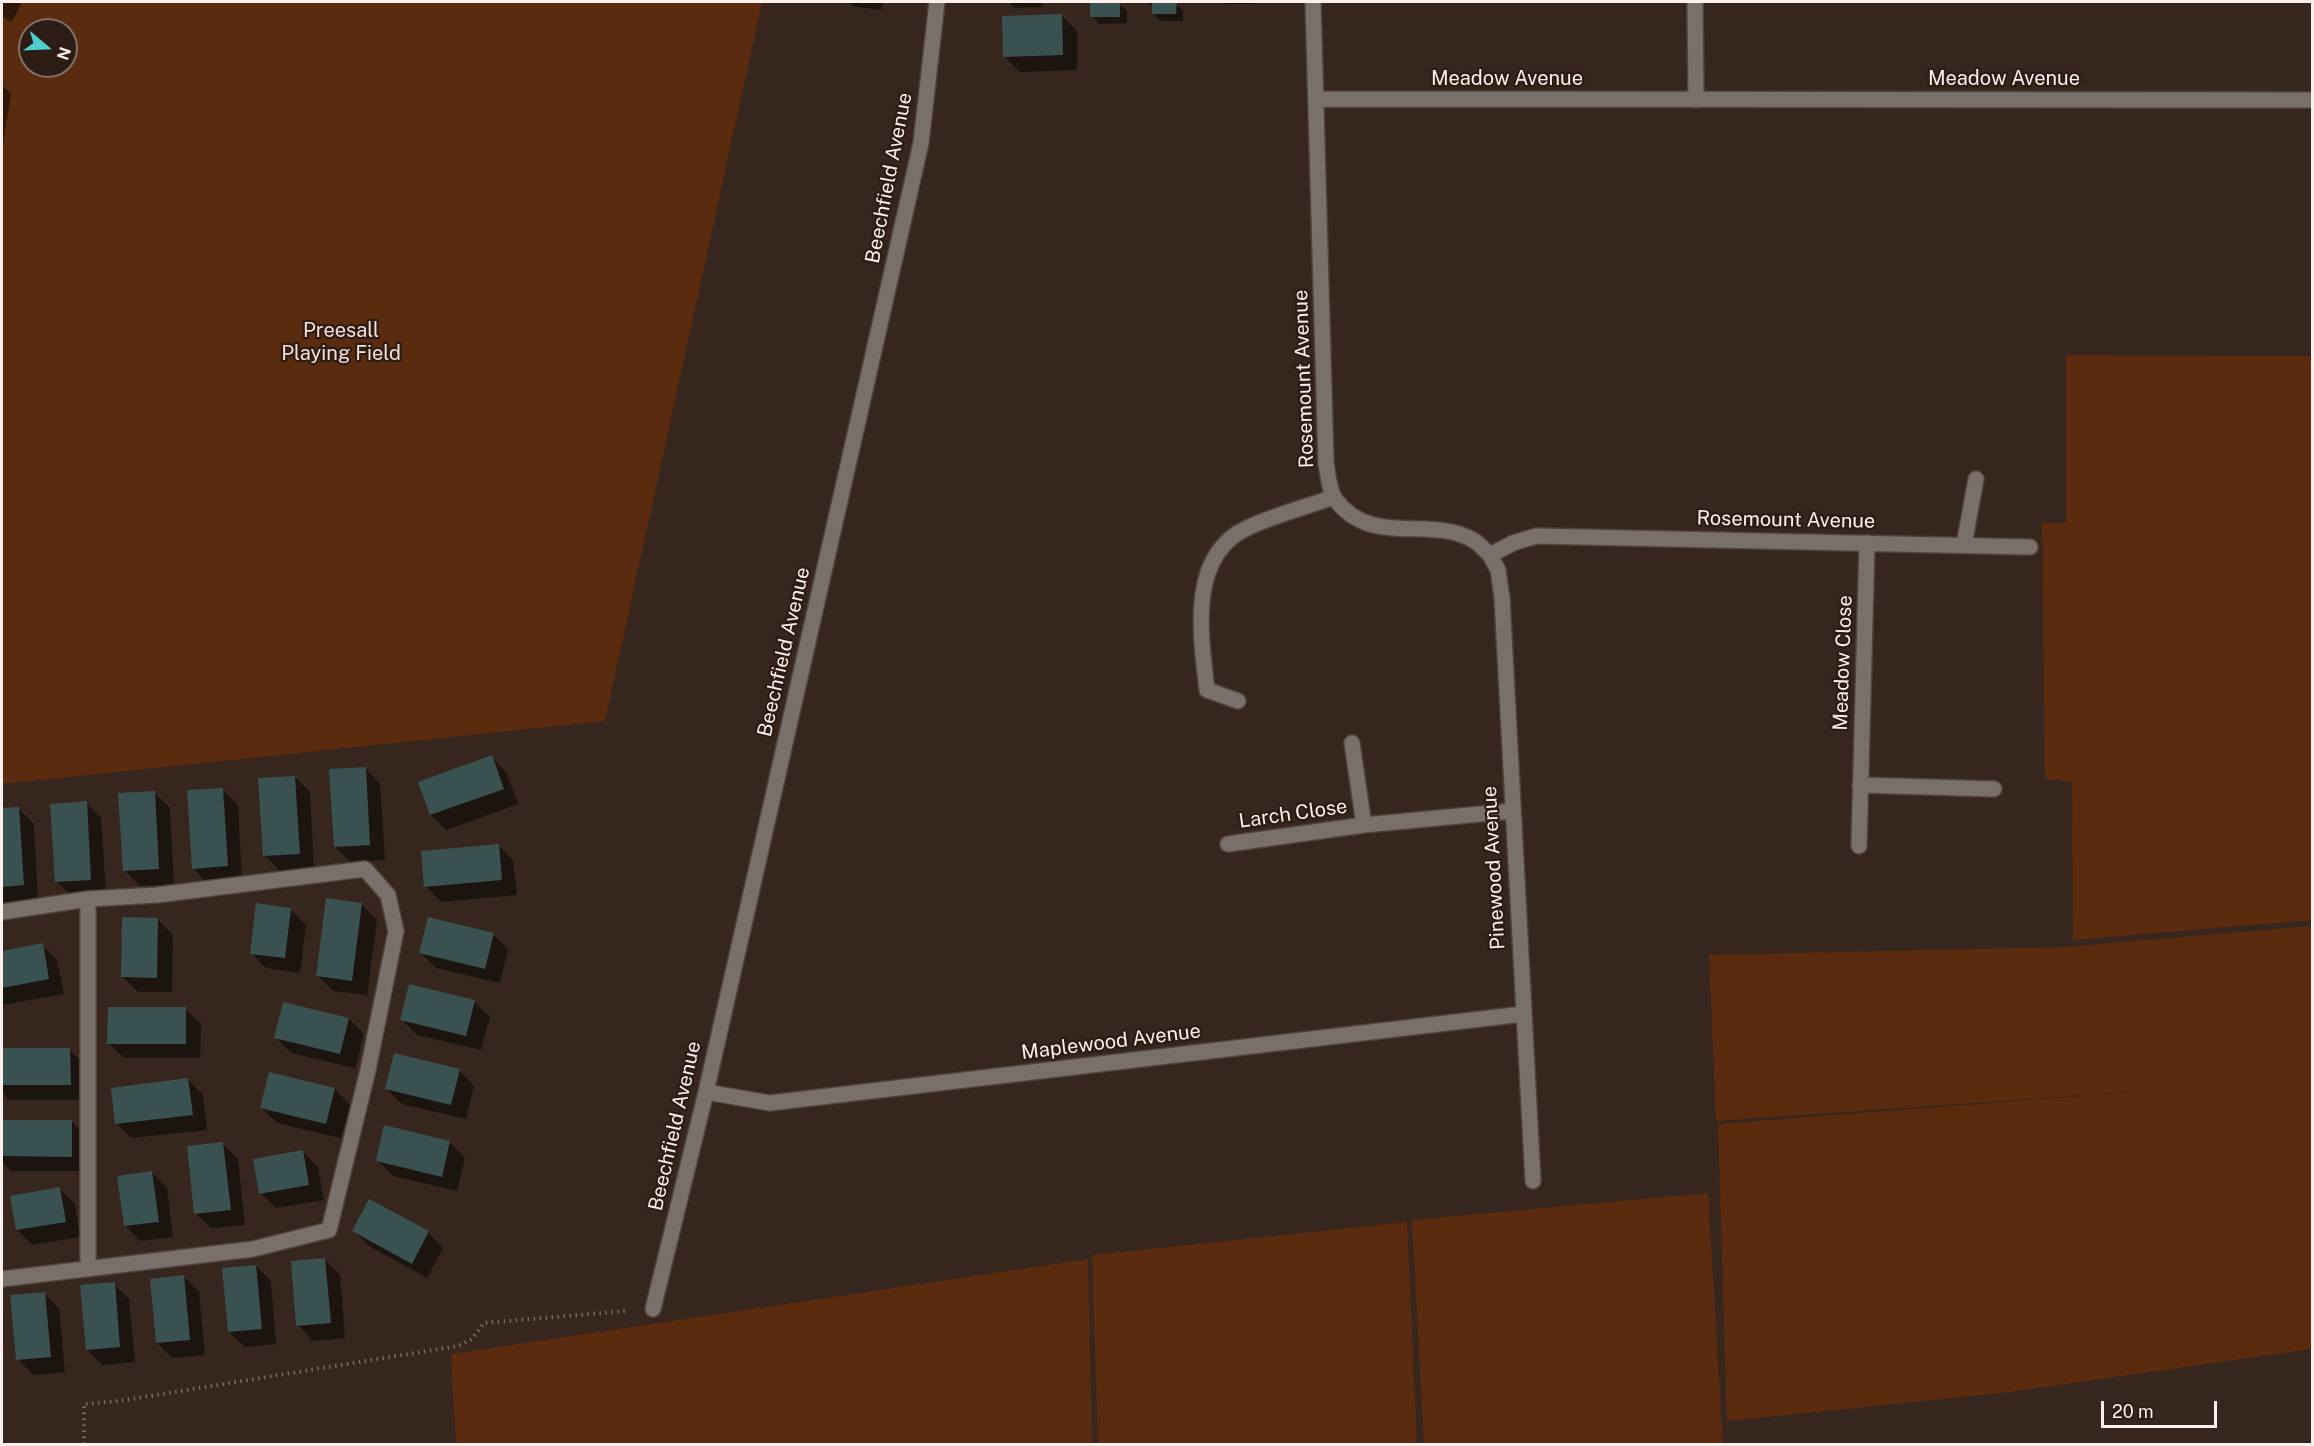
<!DOCTYPE html>
<style>
body{margin:0}
#map{position:relative;width:2314px;height:1446px;overflow:hidden;background:#36261d;font-family:"Public Sans",sans-serif}
canvas{display:block}
.frame{position:absolute;inset:0;border:3px solid #fbf0eb;pointer-events:none}
.north{position:absolute;left:18px;top:18px;width:60px;height:60px;box-sizing:border-box;background:#2c1c14;border:2px solid #7f716a;border-radius:50%;rotate:109deg;font-size:16px;font-weight:700;line-height:24px;text-align:center;color:#fbf0eb}
.north::after{content:'';display:block;margin:auto;width:21px;height:27px;background:#52cdcf;clip-path:polygon(50% 0,100% 100%,50% 72%,0 100%)}
.scale{position:absolute;left:2101px;top:1401px;width:116px;height:27px;box-sizing:border-box;border:3px solid #fbf0eb;border-top:0;padding-left:8px;font-size:18px;line-height:21px;white-space:nowrap;color:#fbf0eb;-webkit-text-stroke:4px #2c1c14;paint-order:stroke}
</style>
<div id="map">
<canvas width="2314" height="1446"></canvas>
<div class="frame"></div>
<div class="north">N</div>
<div class="scale">20 m</div>
</div>
<script>
const c = document.querySelector('canvas').getContext('2d');
c.lineJoin = 'round';
function fill(path, color) { c.fillStyle = color; c.fill(path, 'evenodd'); }
function trace(path, color, width, dash) { c.strokeStyle = color; c.lineWidth = width; c.lineCap = dash ? 'butt' : 'round'; c.setLineDash(dash || []); c.stroke(path); }
function drawText(font, color, halo, rows, align = 'center') {
  c.font = font + ' "Public Sans",sans-serif'; c.lineWidth = 4.5; c.setLineDash([]); c.textBaseline = 'middle'; c.strokeStyle = halo; c.fillStyle = color; for (const [text, x, y, turn = 0] of rows) {
    c.save(); c.translate(x, y); c.rotate((+turn || 0) * Math.PI / 180); c.textAlign = isNaN(turn) ? turn : align; if (halo) c.strokeText(text, 0, 0); c.fillText(text, 0, 0); c.restore();
  }
}
fill(new Path2D(`
 M2,2H762L605,721L2,784ZM30,30H66V66H30Z
 M2066,355L2312,356V920L2073,940L2072,782L2045,779L2042,523H2066Z
 M2312,926V1349L2002,1393L1727,1421L1718,1124L2144,1091L1716,1121L1709,955L2065,947Z
 M1708,1193L1723,1444H1424L1412,1220Z
 M1407,1222L1417,1444H1098L1092,1255Z
 M1088,1259L1092,1444H456L451,1354Z`), '#5b2b0f');
fill(new Path2D(`
 M2,2H22L12,22L2,17Z
 M848,2H883L881,10L852,6Z
 M1008,2H1042V7L1015,8Z
 M1146,2H1174L1183,11V21H1161L1153,14V6Z
 M1224,2H1255V4H1227Z
 M1119,4L1127,11V23L1099,24L1092,16Z
 M1061,15L1077,31V70L1020,72L1004,56Z
 M2,85L11,94L2,150Z
 M491,757L506,772L518,804L446,830L431,815L420,782Z
 M365,768L380,784L385,860L350,862L335,847Z
 M295,777L310,792L314,869L280,871L265,855Z
 M223,790L238,805L242,881L208,884L193,868Z
 M154,793L170,808L174,884L140,886L125,871Z
 M86,803L101,818L106,894L72,896L56,881Z
 M19,809L34,824L38,900L4,902L2,900V810Z
 M498,845L513,860L517,895L441,902L426,886Z
 M362,905L377,920L367,995L333,991L318,976Z
 M290,909L306,925L300,973L266,968L251,953Z
 M158,920L173,935L172,992H138L122,976Z
 M493,934L508,949L500,983L436,968L420,952Z
 M42,945L57,960L64,994L2,1005V952Z
 M474,1002L490,1017L481,1050L417,1035L402,1020Z
 M185,1009L201,1024L200,1058H124L109,1043Z
 M349,1019L364,1034L355,1068L291,1053L276,1038Z
 M2,1050H70L85,1065V1100H9L2,1092Z
 M459,1070L474,1086L466,1119L402,1104L387,1089Z
 M188,1080L203,1095L207,1130L131,1138L116,1123Z
 M335,1089L350,1105L341,1138L277,1123L262,1108Z
 M2,1122H72L87,1137V1171H11L2,1162Z
 M449,1142L465,1157L457,1191L393,1176L377,1160Z
 M223,1144L238,1159L245,1225L211,1228L195,1213Z
 M303,1152L318,1167L324,1200L276,1208L261,1193Z
 M152,1173L167,1188L173,1237L140,1241L125,1225Z
 M60,1189L75,1204L80,1237L33,1245L17,1230Z
 M354,1231L428,1232L443,1248L427,1278L369,1246Z
 M325,1260L340,1275L345,1338L313,1341L298,1325Z
 M256,1266L271,1281L276,1344L245,1347L229,1332Z
 M184,1277L199,1292L205,1355L172,1358L157,1343Z
 M114,1284L129,1299L135,1362L102,1365L87,1349Z
 M44,1293L59,1309L65,1372L33,1375L18,1359Z`), '#0007');
fill(new Path2D(`
 M1120,2V17H1090V3Z
 M1152,2H1177L1176,14H1152Z
 M1062,14L1063,55L1003,57L1002,16Z
 M492,755L504,789L430,815L418,782Z
 M366,767L370,845L334,847L329,769Z
 M295,776L300,854L263,856L258,778Z
 M223,788L228,866L192,869L187,790Z
 M155,791L159,869L123,871L118,793Z
 M87,801L91,880L55,882L50,804Z
 M19,807L24,885L2,887V808Z
 M499,844L502,880L424,887L421,851Z
 M326,898L362,903L352,981L316,976Z
 M256,903L291,908L285,958L250,954Z
 M122,917L158,918L157,978L121,977Z
 M428,917L494,933L485,969L419,953Z
 M43,943L49,979L2,988V951Z
 M409,984L475,1000L466,1036L400,1020Z
 M283,1002L349,1018L340,1054L274,1038Z
 M108,1007H186V1044H107Z
 M2,1048H70L71,1085H2Z
 M394,1053L460,1069L451,1105L385,1089Z
 M269,1072L335,1088L326,1124L260,1108Z
 M188,1078L193,1115L115,1124L111,1088Z
 M2,1120H72V1157L2,1156Z
 M384,1125L450,1141L442,1177L376,1161Z
 M223,1142L231,1210L194,1214L187,1146Z
 M303,1150L309,1185L259,1194L253,1159Z
 M152,1171L159,1222L124,1226L117,1176Z
 M60,1187L66,1222L16,1230L10,1196Z
 M369,1199L429,1231L412,1264L352,1231Z
 M325,1258L331,1323L296,1326L291,1261Z
 M256,1265L262,1329L228,1332L222,1268Z
 M184,1275L190,1340L156,1343L150,1279Z
 M115,1282L120,1347L86,1350L80,1285Z
 M45,1292L51,1357L16,1360L10,1295Z`), '#395151');
const minor = new Path2D(`
 M1313,2L1326,463C1328,474 1329,490 1335,499C1371,548 1429,515 1473,540C1479,543 1485,551 1490,555L1513,543L1536,536L2030,547
 M1695,2L1696,100
 M1317,99L2312,100
 M1964,545L1976,479
 M1490,555L1498,570L1502,598L1533,1181
 M1238,701L1207,690C1201,637 1187,556 1247,528C1274,515 1306,507 1334,497
 M1352,743L1364,825
 M1860,785L1994,789
 M1228,844L1364,825L1512,811
 M1859,846L1867,543
 M88,899V1269
 M2,912L88,899L157,895L365,869L388,895L396,931L368,1070L329,1230L253,1249L2,1279
 M706,1092L770,1103L1523,1014
 M653,1309L706,1092L921,143L937,2`);
trace(minor, '#52423a', 18);
trace(new Path2D(`
 M84,1444V1404L119,1401L458,1346L472,1339L484,1323L626,1311`), '#796b63', 4, [1.5, 4.5]);
trace(minor, '#79706c', 15);
drawText('20px', '#fbf0eb', '#2c1c14', [
 ["Meadow Avenue",1507,79],
 ["Meadow Avenue",2004,79],
 ["Beechfield Avenue",889,178,-79],
 ["Rosemount Avenue",1304,379,-92],
 ["Rosemount Avenue",1786,520,1],
 ["Beechfield Avenue",784,652,-77],
 ["Meadow Close",1843,663,-88],
 ["Larch Close",1293,814,-8],
 ["Pinewood Avenue",1494,868,-93],
 ["Maplewood Avenue",1111,1042,-7],
 ["Beechfield Avenue",675,1126,-77]
]);
drawText('20px', '#f4e0d6', '#2c1c14', [
 ["Preesall",341,331],
 ["Playing Field",341,354]
]);
</script>
